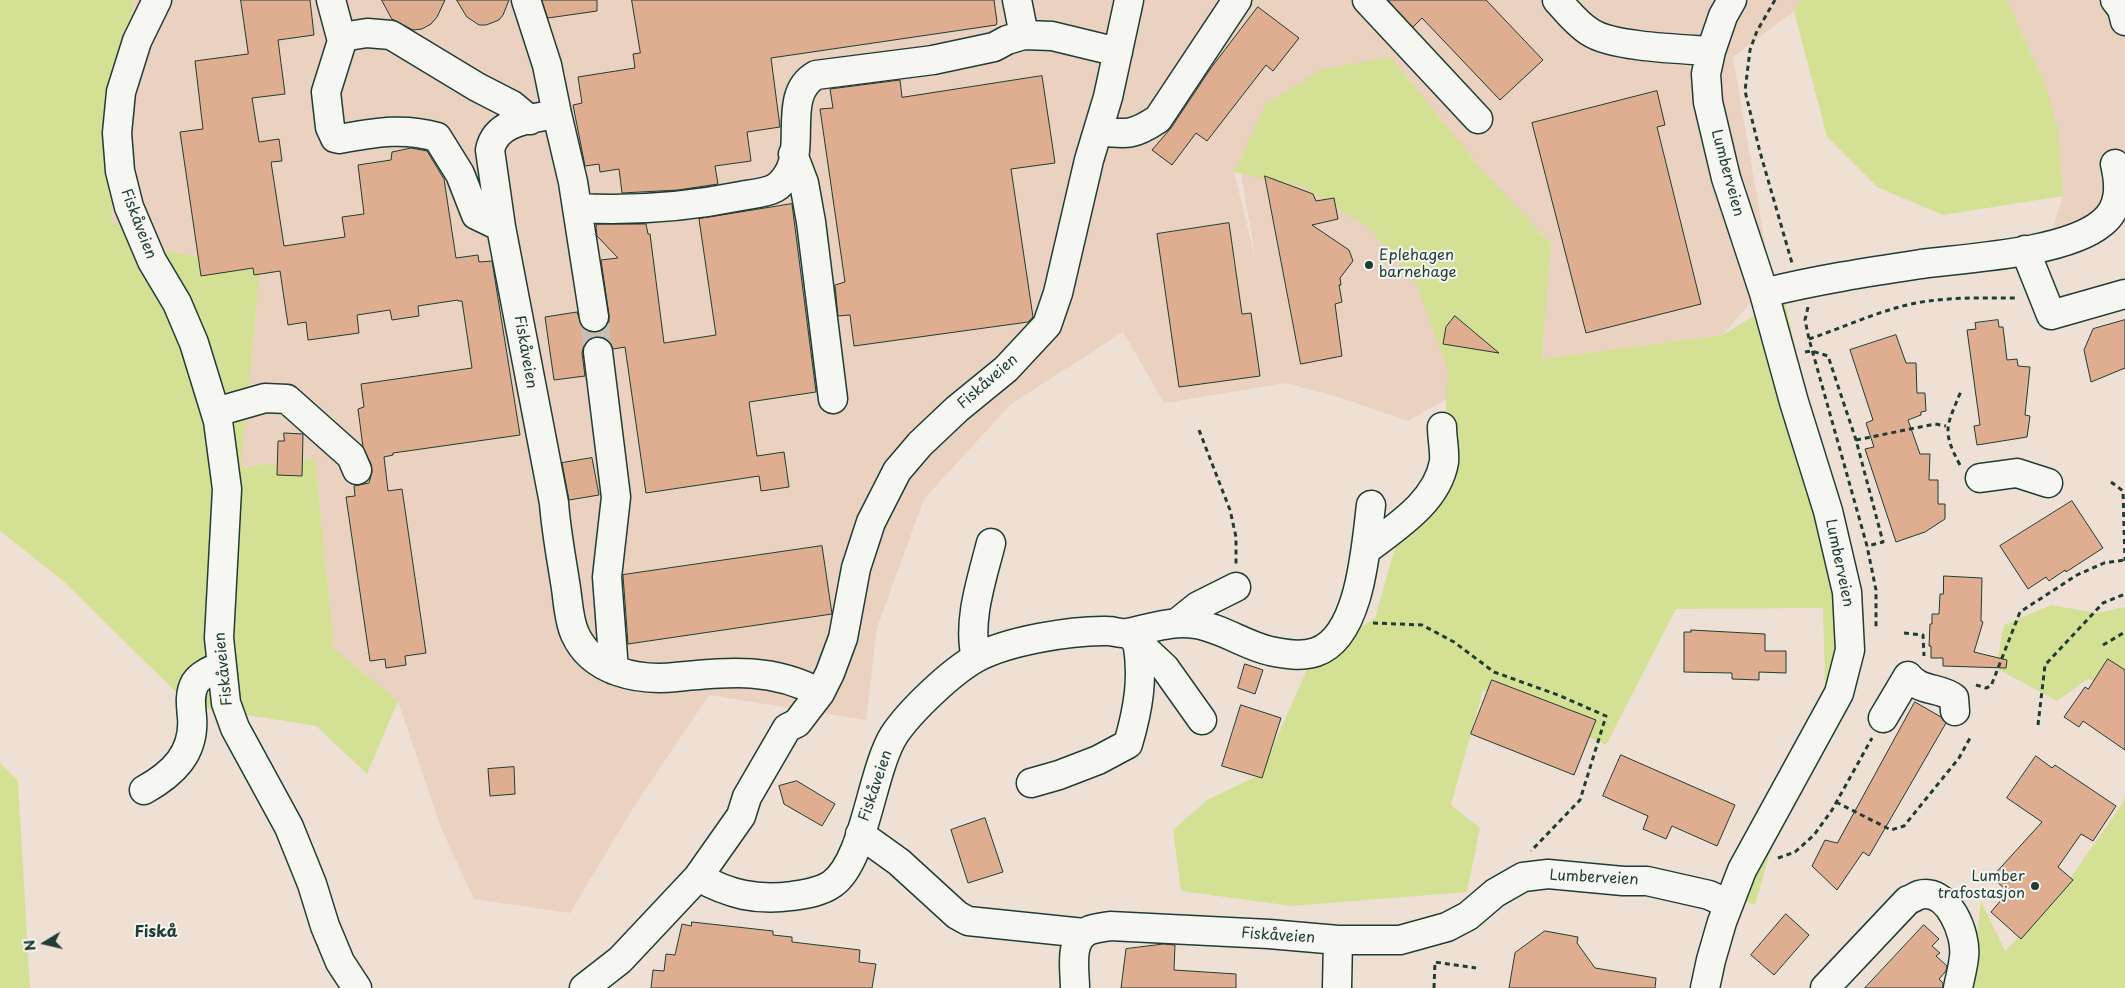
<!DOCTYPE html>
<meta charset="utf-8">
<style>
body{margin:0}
#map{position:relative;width:2125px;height:988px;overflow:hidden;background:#efe0d5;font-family:"Playpen Sans",sans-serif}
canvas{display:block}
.north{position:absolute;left:20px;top:918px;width:50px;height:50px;-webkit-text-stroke:4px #f6f6f2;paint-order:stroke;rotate:261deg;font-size:14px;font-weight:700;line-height:20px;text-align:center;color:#1f3d34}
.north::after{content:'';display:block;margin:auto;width:18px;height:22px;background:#1f3d34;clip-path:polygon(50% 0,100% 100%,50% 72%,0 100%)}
</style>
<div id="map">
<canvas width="2125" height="988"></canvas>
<div class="north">N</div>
</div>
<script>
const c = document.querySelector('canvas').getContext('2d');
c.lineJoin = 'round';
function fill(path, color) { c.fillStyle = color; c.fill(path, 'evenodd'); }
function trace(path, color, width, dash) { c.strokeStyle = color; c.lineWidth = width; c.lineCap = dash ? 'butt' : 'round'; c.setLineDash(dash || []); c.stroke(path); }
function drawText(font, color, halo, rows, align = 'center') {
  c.font = font + ' "Playpen Sans",sans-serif'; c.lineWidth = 4; c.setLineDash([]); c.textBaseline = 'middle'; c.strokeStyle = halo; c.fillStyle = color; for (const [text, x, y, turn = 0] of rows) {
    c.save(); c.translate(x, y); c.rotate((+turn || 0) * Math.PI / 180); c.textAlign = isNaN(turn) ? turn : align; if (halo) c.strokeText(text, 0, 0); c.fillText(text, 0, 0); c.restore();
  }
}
fill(new Path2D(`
 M134,0H1801L1794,11L1733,57L1771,278L1723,335L1542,359L1551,244L1482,170L1498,370L1408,421L1338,397L1286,383L1164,403L1123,332L1011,404L924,499L877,628L866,720L709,695L635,805L570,913L474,899L441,828L398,701L334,649L315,459L241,467L260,268L158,249L110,221L116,113ZM1239,162L1256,261L1234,172Z
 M2007,0H2125V222L2048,243L2063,196L2045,84Z`), '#ead1c0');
fill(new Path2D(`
 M0,0H134L116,113L111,221L158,249L260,268L241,467L315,459L334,649L398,701L367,774L316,726L190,706L63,581L0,531Z
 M1801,0H2007L2045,84L2057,126L2063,196L1943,215L1877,187L1827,137L1794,11Z
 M1391,57L1482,170L1551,244L1542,359L1723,335L1784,297L1864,650L1819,706L1775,835L1755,905L1719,893L1737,883L1825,684L1823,608L1676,609L1606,745L1483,690L1451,805L1480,828L1467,892L1292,906L1181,891L1173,830L1207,800L1261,774L1312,658L1375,618L1400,530L1443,453L1448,370L1416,283L1369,228L1304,187L1234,172L1265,105L1322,69Z
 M2051,605L2097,613L2125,607V689L2088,679L2057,701L1996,668L2004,625Z
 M0,763L18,781L30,988H0Z
 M2125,796V988H1971L1981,901L2005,951L2053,903L2122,804Z`), '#d4e195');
const building = new Path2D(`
 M241,0H310L314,35L278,40L285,94L252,98L259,142L279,139L282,161L271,162L284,246L345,237L342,217L364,214L358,165L391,160L392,152L411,148L427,151L444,179L456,258L478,255L479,262L492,261L520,435L393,453V455L384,457L388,491L402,489L426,653L405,656L406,665L386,668L385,659L370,661L346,497L355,496L354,486L369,483L372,472L371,464L363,447L358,409L364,407L361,384L472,368L462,301H458V300L418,306L419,316L392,320L390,310L357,315L359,333L308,340L306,322L288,325L280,271L254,275L253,268L201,276L180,132L203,129L195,61L248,54Z
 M382,0H445L437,17L431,24L422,29L413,30L392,19Z
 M457,0H509L503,15L499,20L486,25H479L467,17Z
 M542,0H597V11L548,18Z
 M632,0H994L997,22L996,25L771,58L780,127L747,132L751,161L715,166L718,184L678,190L622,193L619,169L600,172L599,164L585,166L573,105L582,103L578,77L635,68L633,54L640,53Z
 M1388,0H1486L1543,60L1500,100L1422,18L1413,27Z
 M1258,7L1299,38L1273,71L1266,65L1207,141L1196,133L1172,165L1152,150L1171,128L1211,68Z
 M1042,76L1055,163L1011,169L1033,317L1028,322L854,346L850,315L838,316L835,285L845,282L820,109L833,108L830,89L900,80L902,97Z
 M1657,91L1665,125L1657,127L1701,304L1586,333L1532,123Z
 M1265,176L1313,194L1316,201L1334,198L1338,219L1312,225L1349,250L1353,261L1340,278L1341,285H1339L1342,302L1335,304L1342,356L1301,364Z
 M792,204L816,392L749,402L757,456L784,452L789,487L761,491L759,476L646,493L625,347L613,349L610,342L604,337H596L589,339L584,345L582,353L585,376L554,380L545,317L577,312L582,326L588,331L596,332L604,329L609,322V315L601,260L618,258L597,236L596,227L597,224H646L648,234H650L664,343L716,335L699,219Z
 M1229,223L1242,314L1251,313L1260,376L1179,387L1157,234Z
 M1455,316L1499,353L1443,344L1446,327Z
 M1998,320L1999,327H2003L2007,360L2017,359L2018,366L2030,367L2025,415L2030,416L2027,437L1977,445L1974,426L1980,425L1967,330L1976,329L1975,323Z
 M2125,320V368L2091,382L2084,350L2093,329Z
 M1896,335L1906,363H1916L1917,393H1925L1926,411L1921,412V415L1908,420L1920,454H1930L1929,480H1938V504H1945V519L1925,532L1896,542L1865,449L1874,447L1866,423L1873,420L1850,350Z
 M284,433L303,434L302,476L277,475L278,441H284Z
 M592,458L599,495L569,500L562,463Z
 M2072,501L2103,548L2066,572L2065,570L2049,581L2046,577L2028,589L2000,546Z
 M822,546L832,614L628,644L623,575Z
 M1944,576L1982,578L1981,621L1983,622L1974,652L2007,660L2006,668L1943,666V658H1931V646H1929L1930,624H1932V614H1939L1940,594H1943Z
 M1691,630L1765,634V651H1786V673L1759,672V680L1732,679V673L1684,672V632H1691Z
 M2108,659L2125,670V750L2083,721L2079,727L2064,717L2085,687L2088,689Z
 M1245,664L1263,670L1255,694L1238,688Z
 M1492,680L1596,720L1574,775L1471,734Z
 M1915,702L1941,717L1946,723L1869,856L1863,852L1837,890L1812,866L1825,840L1837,843Z
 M1241,705L1281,718L1262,778L1222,766Z
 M1621,755L1735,805L1717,846L1672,826L1666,839L1643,829L1648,816L1603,796Z
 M2036,756L2052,768L2055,765L2116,806L2093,841L2081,834L2058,867L2073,880L2021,939L1991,912L2008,892L1992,877L2042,822L2007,798Z
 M514,767L515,794L490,796L488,769Z
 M797,781L835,804L822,826L784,804L779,786Z
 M985,818L1003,872L968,883L951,830Z
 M1786,914L1809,935L1774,975L1751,955Z
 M692,922L773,931V935L792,937V942L860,950L859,962L876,964L872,988H651L653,970L664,971L666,954L675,955L682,924L691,926Z
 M1924,925L1939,939L1932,946L1940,953L1936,956L1947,966L1946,971L1939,979L1943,983V988H1865Z
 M1545,931L1578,937L1577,943L1595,968L1656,978L1655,988H1509L1515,953Z
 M1164,944L1175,945L1174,970L1236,974V988H1121L1126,949Z`);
fill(building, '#dfae90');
trace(building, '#1f3d34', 1);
trace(new Path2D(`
 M594,317L598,352`), '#c5bfb5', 28, [28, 14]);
const minor = new Path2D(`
 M157,0L137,41L121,92L117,133L120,171L129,207L152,261L177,303L194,343L218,421L227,489L219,638L226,703L235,728L289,827L312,884L325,926L340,962L357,988
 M331,0L342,41L326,92L330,127L335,138L339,139C374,133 402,127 437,137L460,174L476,215L501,227L554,503C556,530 561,556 565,582C568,598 568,619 575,634C592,672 638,681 676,677C729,672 771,667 820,693
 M1017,0L1024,35
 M1367,0L1478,119
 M1557,0C1567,11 1577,24 1590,32C1612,47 1682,49 1711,51
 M2115,0L2122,9L2125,21
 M342,41L348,36L367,33L391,35L477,87L512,105L530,120
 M557,114L573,182L594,317
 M1099,131C1127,135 1134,135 1158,119L1237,0
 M793,154L804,183L811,222L833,399
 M577,208C633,211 687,207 741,196C752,194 766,193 775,188C780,185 785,179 788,174C806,145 782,94 816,75L933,60L994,47L1007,40L1024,35L1052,36L1118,52
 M501,227L490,150C496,120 532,119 557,114L547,65L526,0
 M2025,250L2051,315L2125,294
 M1764,293C1816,280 1868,272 1921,264C1968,258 2066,253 2102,223C2121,208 2120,185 2115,164
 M598,352L616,497L607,577L614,670
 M216,412L265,398L287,399L351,456L357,470
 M1980,478L2017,473L2048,483
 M1366,550C1396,527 1437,502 1444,462C1445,451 1442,438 1442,427
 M1178,622L1198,606L1236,587
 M1132,637L1165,668L1202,720
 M976,658C967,621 982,579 991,543
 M1883,718L1908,676C1920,692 1940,687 1954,698L1955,711
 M1031,783L1059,775L1098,760L1128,744C1138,710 1144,677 1137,641
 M144,790C173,774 195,753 192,717C191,706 189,694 195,683C201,674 212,670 221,666
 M860,834L899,862L957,915L968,921L1084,933
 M698,877C729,894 756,901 792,896C805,894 821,892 832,884C865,861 871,772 894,735C910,711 951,672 976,658C1007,641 1072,630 1108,631C1114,631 1120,634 1126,633C1132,633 1139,630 1145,629C1162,625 1178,621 1195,624C1222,628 1244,645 1270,651C1285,654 1301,657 1316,652C1361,637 1366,545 1371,505
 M584,988L620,960L698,877L741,816L747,797L787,728L797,723L820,693L830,673L843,638L856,568L871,522L897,471L920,444L957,409L1006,369L1047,325L1058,293L1089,160L1108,97L1129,0
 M1075,988C1075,969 1068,939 1090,930C1096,928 1104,927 1110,926L1269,934L1338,940H1400L1447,927L1468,916L1495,893L1523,877L1548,874L1623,881H1647L1709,895L1728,904
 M1337,988L1338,940
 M1705,988L1711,960L1722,922L1742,870L1839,693L1850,650L1847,592L1828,511L1794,402L1764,293L1726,178L1708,102L1706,74L1711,51L1723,16L1732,0
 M1825,988L1908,900C1912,899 1916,896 1919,895C1948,887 1967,934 1964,957C1963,967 1960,978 1958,988`);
trace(minor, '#1f3d34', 31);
trace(new Path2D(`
 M1775,0L1757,31L1750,50L1745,91L1760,152L1792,263
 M1808,307L1805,320L1809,339L1867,546L1876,590V629
 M1809,339C1848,326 1888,306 1929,301C1958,297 1988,298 2017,298
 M1805,352L1812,351L1828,356L1856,440L1883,542L1867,546
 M1199,430L1230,510L1236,537V564
 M1856,440L1935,424L1946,426
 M1960,465C1941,430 1947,426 1961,391
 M2111,482L2123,491L2125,561
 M1373,623L1422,625L1454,642L1494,672L1558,695L1606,716L1580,800L1531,851
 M1904,633L1923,635L1924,656
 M2103,645L2125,632
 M1976,685L1986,688L1991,686L2020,612L2077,575L2104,563L2125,560
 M2038,725L2045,665L2103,603L2125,594
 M1836,802L1891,830L1904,826L1959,758L1970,738
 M1778,858L1795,852L1814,835L1832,810L1872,738
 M1434,988L1435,962L1476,968`), '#1f3d34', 3, [5, 4]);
trace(minor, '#f6f6f2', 28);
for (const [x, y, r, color] of [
 [1369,265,5,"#1f3d34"],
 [2035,886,5,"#1f3d34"]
]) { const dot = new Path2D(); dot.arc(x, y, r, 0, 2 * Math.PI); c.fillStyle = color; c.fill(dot); trace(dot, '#f6f6f2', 2); }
drawText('15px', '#1f3d34', '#f6f6f2', [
 ["Lumberveien",1727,173,75],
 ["Fiskåveien",138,224,69],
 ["Fiskåveien",525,352,80],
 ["Fiskåveien",988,382,-41],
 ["Lumberveien",1839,563,78],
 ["Fiskåveien",224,669,-96],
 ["Fiskåveien",876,786,-71],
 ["Lumberveien",1594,878,3],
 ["Fiskåveien",1278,936,4]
]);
drawText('15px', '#1f3d34', '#f6f6f2', [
 ["Eplehagen",1379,256],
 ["barnehage",1379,273],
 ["Lumber",2025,877,"right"],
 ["trafostasjon",2025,894,"right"]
], 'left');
drawText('bold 16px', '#1f3d34', '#f6f6f2', [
 ["Fiskå",156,933]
]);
</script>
